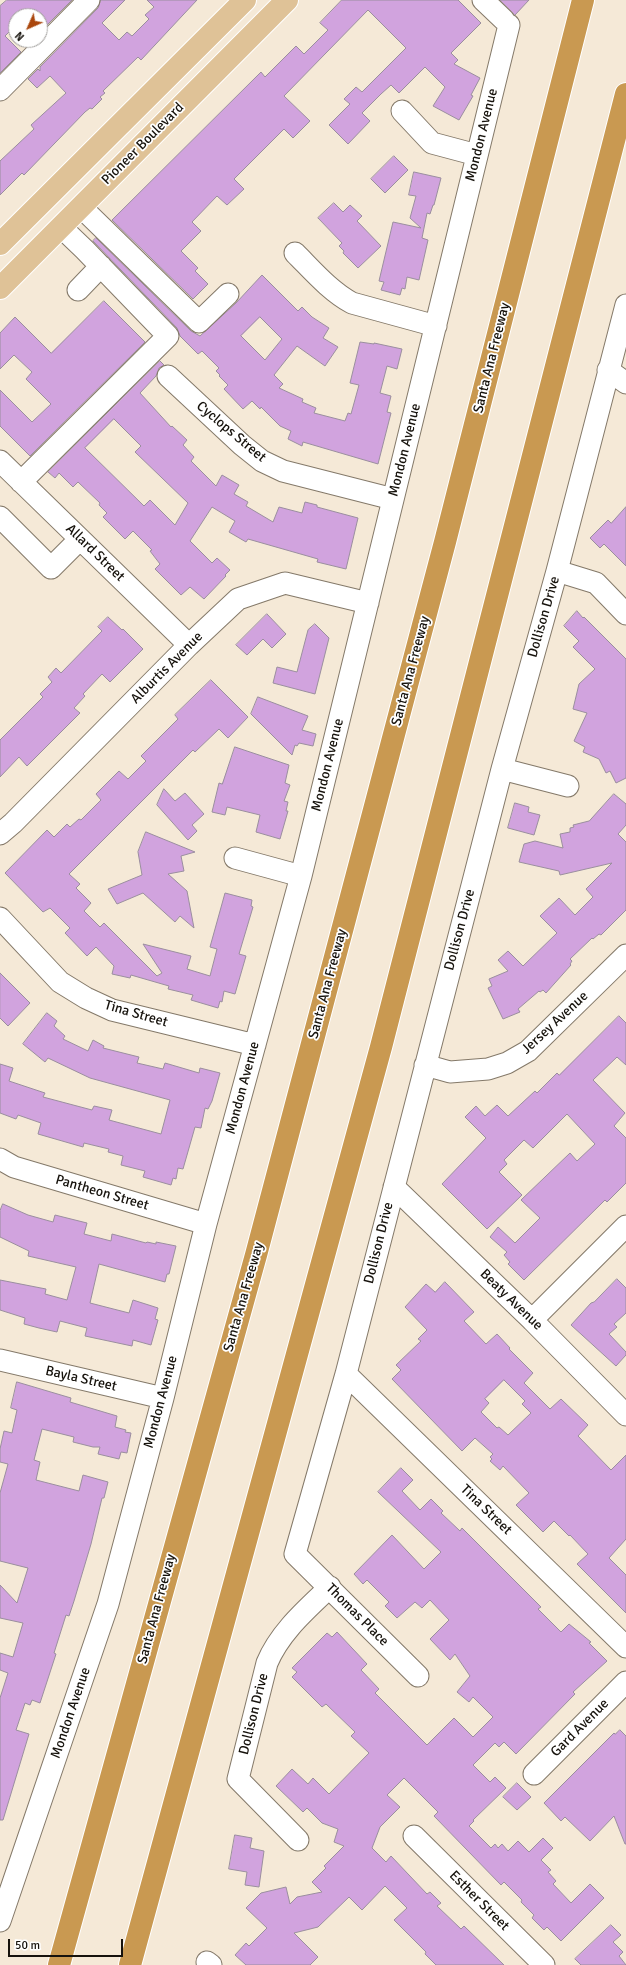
<!DOCTYPE html>
<style>
body{margin:0}
#map{position:relative;width:626px;height:1965px;overflow:hidden;background:#f5e9d7;font-family:Signika,sans-serif}
canvas{display:block}
.north{position:absolute;left:8px;top:8px;width:40px;height:40px;box-sizing:border-box;background:#fff;border:1px solid #a2a09e;border-radius:50%;rotate:225deg;font-size:11px;font-weight:700;line-height:16px;text-align:center;color:#16120c}
.north::after{content:'';display:block;margin:auto;width:14px;height:18px;background:#aa470d;clip-path:polygon(50% 0,100% 100%,50% 72%,0 100%)}
.scale{position:absolute;left:8px;top:1939px;width:115px;height:18px;box-sizing:border-box;border:2px solid #16120c;border-top:0;padding-left:5px;font-size:12px;line-height:14px;white-space:nowrap;color:#16120c;-webkit-text-stroke:3px #fff;paint-order:stroke}
</style>
<div id="map">
<canvas width="626" height="1965"></canvas>
<div class="north">N</div>
<div class="scale">50 m</div>
</div>
<script>
const c = document.querySelector('canvas').getContext('2d');
c.lineJoin = 'round';
function fill(path, color) { c.fillStyle = color; c.fill(path, 'evenodd'); }
function trace(path, color, width, dash) { c.strokeStyle = color; c.lineWidth = width; c.lineCap = dash ? 'butt' : 'round'; c.setLineDash(dash || []); c.stroke(path); }
function drawText(font, color, halo, rows, align = 'center') {
  c.font = font + ' Signika,sans-serif'; c.lineWidth = 3.5; c.setLineDash([]); c.textBaseline = 'middle'; c.strokeStyle = halo; c.fillStyle = color; for (const [text, x, y, turn = 0] of rows) {
    c.save(); c.translate(x, y); c.rotate((+turn || 0) * Math.PI / 180); c.textAlign = isNaN(turn) ? turn : align; if (halo) c.strokeText(text, 0, 0); c.fillText(text, 0, 0); c.restore();
  }
}
const building = new Path2D(`
 M7,0H72L40,32V16H16V25L5,36L21,52L0,73V6Z
 M101,0H125L102,23L119,40L127,32L132,36L149,19L145,15L154,7L147,0H197L141,60L138,57L103,91L105,93L100,97L102,99L92,109L90,108L85,112L24,175L22,173L0,195V161L34,129L31,125L66,93L50,76L37,88L28,79L38,69L40,71V67L98,8Z
 M342,0H458L481,23L451,53L458,60L454,64L480,78L471,95L473,96L459,120L433,106L445,87L425,67L399,93L391,85L381,94L362,113L370,121L348,144L329,125L350,104L344,99L356,87L362,92L406,48L368,10L284,96L310,121L293,138L284,129L234,179L244,189L227,205L217,196L192,222L201,231L181,251L198,268L195,271L208,284L193,299L112,220L261,72L265,77L296,46L304,54L328,30L320,23Z
 M500,0H529L515,15Z
 M394,156L408,170L385,193L371,179Z
 M414,172L441,178L434,205H433L430,214L427,213L422,238L428,240L419,280L407,277L405,289L402,288L400,295L381,290L384,282L379,281L393,222L421,228L410,218L416,196L409,195Z
 M334,203L343,212L350,205L362,216L357,221L381,246L358,268L343,253L344,251L339,246L342,243L318,218Z
 M96,238L191,331L200,336L236,303L262,275L298,311L302,307L312,317L329,328L323,338L338,347L325,366L297,346L274,375L283,384L279,388L303,399L302,402L316,408L314,413L345,421L348,413L351,414L359,385L350,383L360,342L374,344V343L402,349L397,369L387,366L380,393L391,396L387,412L391,413L378,464L303,442L302,446L288,439L291,431L280,426L261,407L260,409L252,401L243,409L224,389L228,385L219,376L220,375L216,371L219,368L202,351L198,354L180,336L177,328L93,241ZM260,317L282,339L265,360L241,336Z
 M104,301L145,342L30,456L0,426V390L32,422L51,404L26,379L32,372L14,355L0,369V333L15,317L51,353Z
 M160,361L164,365L159,368L156,376L140,393L171,427L172,426L187,440L183,445L194,457L191,461L216,486L222,475L239,485L234,494L248,502L246,506L273,522L279,507L302,513L305,502L317,505V507L358,518L346,569L317,562L318,559L248,539L246,542L229,532L235,521L212,507L190,541L212,563L217,558L230,570L225,575L226,576L204,599L190,587L181,595L155,569L160,564L150,551L152,550L133,531L125,539L103,517L107,513L99,505L100,503L78,482L73,487L59,473L55,478L48,472ZM114,419L141,446L135,452L188,503L175,525L150,500L144,506L85,448Z
 M626,507V566L604,544L600,548L590,538L608,520L611,523Z
 M577,611L583,618L584,617L626,659V778L616,783L610,771L606,773L599,759L583,752L585,747L574,741L587,713L573,709L579,684L595,669L573,647L579,641L564,626Z
 M267,614L286,634L272,648L263,639L247,655L236,645Z
 M108,617L122,630L123,629L143,649L110,682L102,674L83,694L85,696L74,708L80,713L27,766L19,757L0,777V740L43,697L40,694L52,682L48,677L56,668L61,673L102,631L98,627Z
 M315,624L329,638L315,694L273,683L277,667L297,672L308,630Z
 M211,680L248,717L228,738L219,729L195,752L193,750L69,874L80,884L76,888L91,903L84,911L100,927L104,923L157,976L162,973L143,944L191,956L187,969L210,976L217,949L210,947L225,893L252,900L251,906L253,907L239,954L246,956L235,994L224,991L222,1002L220,1001L218,1008L191,1000L193,995L168,989L169,986L131,975L130,978L112,974L114,966L96,947L87,956L65,933L70,928L50,908L43,912L5,873L47,830L54,837L67,824L70,827L79,819L81,820L101,800L96,794L119,771L128,779L146,761L141,756L178,719L175,715Z
 M258,697L308,716L302,730L316,734L313,746L299,743L297,746L295,745L292,755L251,714Z
 M235,747L289,765L285,783L290,785L284,801L288,802L286,811H288L280,839L256,832L260,815L227,807L225,815L212,812L219,783L222,784Z
 M164,789L175,801L185,793L204,814L192,825L197,831L188,840L157,805Z
 M614,794L626,804V825L618,834L626,842V910L601,935L599,934L593,939L592,938L570,959L572,961L570,964L571,965L546,993L543,990L540,992L539,991L518,1009L520,1012L503,1019L488,988L492,986L489,979L508,971L498,960L508,951L523,966L557,933L540,916L559,898L575,915L593,897L586,889L612,863L560,875L559,871L519,862L524,844L535,841L563,848L560,834L570,832V828L574,827L573,825L589,821Z
 M515,803L529,807L528,812L540,815L534,835L508,828Z
 M146,832L195,852L181,856L184,871L168,874L187,891L194,928L180,916L175,922L143,893L117,904L108,889L142,875L138,852Z
 M0,973L30,1003L8,1026L0,1018Z
 M47,1013L57,1021L54,1026L65,1036L63,1039L88,1051L93,1040L104,1046L103,1048L139,1057L137,1063L163,1069L165,1063L199,1073L200,1068L220,1073L212,1101L208,1109L205,1108L201,1128L195,1127L183,1169L178,1168L176,1179L173,1178L171,1185L143,1177L145,1171L121,1165L123,1156L108,1152L109,1149L84,1143L83,1147L38,1134L41,1123L18,1115L16,1119L0,1113V1064L13,1068L9,1081L45,1093L43,1097L92,1110L94,1106L112,1110L109,1120L161,1134L170,1100L90,1078L48,1058L45,1062L23,1044Z
 M619,1016L626,1023V1065L617,1057L593,1080L625,1113L614,1126L626,1138V1183L607,1202L605,1200L524,1280L508,1264L510,1262L504,1255L507,1252L490,1237L498,1227L515,1243L540,1218L521,1200L570,1153L577,1161L595,1144L567,1114L533,1148L524,1140L504,1160L507,1164L499,1172L522,1195L487,1229L442,1184L486,1138L465,1117L476,1106L485,1116L497,1105L508,1116L535,1091L537,1093L557,1073L559,1075Z
 M3,1204L28,1215L53,1222L55,1215L87,1223L84,1234L111,1241L112,1234L146,1243L147,1242L156,1244V1242L176,1246L169,1274H167L165,1282L99,1264L90,1303L129,1313L133,1300L158,1308L155,1319L158,1320L151,1345L133,1340L132,1346L85,1336L87,1328L60,1321L57,1332L39,1328L24,1324L25,1318L0,1310V1280L46,1289L45,1294L67,1300L76,1267L28,1256L29,1251L0,1237V1211Z
 M617,1279L626,1288V1313L614,1324L617,1327L609,1334L626,1352V1355L616,1366L571,1325L591,1303L594,1302Z
 M445,1282L474,1312L464,1321L486,1344L497,1334L510,1348L509,1349L533,1373L524,1383L550,1409L561,1399L588,1425L578,1436L611,1470L626,1455V1539L609,1558L626,1575V1613L577,1564L588,1554L570,1535L569,1536L554,1521L543,1532L516,1505L529,1493L503,1466L500,1470L490,1461L492,1459L490,1457L493,1454L475,1438L462,1451L392,1379L401,1370L396,1365L421,1341L418,1339L427,1330L405,1307L426,1284L435,1292ZM504,1380L525,1401L522,1404L531,1413L508,1435L499,1427L497,1428L481,1412L489,1403L485,1399Z
 M17,1382L71,1398L70,1402L117,1416L115,1427L126,1430L125,1432L131,1433L127,1453L121,1452L119,1459L98,1454L100,1447H93L73,1442L74,1437L42,1429L34,1460L40,1462L36,1480L79,1491L83,1475L108,1482L104,1498H102L91,1544L74,1601L69,1616L66,1615L54,1653L56,1654L40,1703L32,1700L30,1705L25,1703L16,1730L29,1734L3,1820H0V1698L8,1673L0,1670V1653L13,1657L23,1623L0,1618V1585L17,1603L28,1568L0,1561V1493L8,1464L0,1462V1449L4,1431L12,1433L17,1410L11,1408Z
 M401,1468L413,1480L402,1491L420,1510L431,1499L443,1511L441,1513L460,1531L462,1528L541,1607L538,1609L561,1632L569,1624L591,1642L589,1643L607,1661L573,1692L575,1694L516,1754L504,1742L499,1747L495,1743L473,1765L490,1782L495,1777L506,1788L473,1820L474,1821L469,1826L491,1848L495,1844L498,1848L502,1844L508,1851L518,1841L529,1852L543,1838L553,1848L541,1860L551,1870L548,1872L556,1881L553,1884L571,1903L590,1884L604,1898L561,1941L547,1927L544,1930L532,1918L534,1915L521,1902L522,1900L504,1882L501,1885L434,1816L438,1812L404,1778L387,1795L400,1807L380,1827L372,1848L386,1862L391,1856L427,1894L430,1892L441,1903L437,1906L461,1929L464,1926L504,1965H436L425,1954L426,1952L394,1920L407,1908L385,1886L362,1910L349,1897L318,1927L294,1933L318,1957L310,1965H246L235,1955L246,1943L249,1946L267,1928L246,1908L261,1893L286,1887L290,1904L297,1897L322,1892L312,1882L326,1868L324,1866L344,1846L334,1842L338,1829L322,1823L307,1808L303,1812L276,1786L292,1769L308,1784L313,1778L329,1794L369,1753L351,1736L355,1732L326,1704L322,1707L292,1677L297,1672L292,1668L327,1633L332,1637L337,1632L367,1664L361,1670L379,1689L375,1693L427,1745L454,1718L473,1737L493,1717L473,1697L469,1702L457,1692L470,1676L455,1654L450,1660L430,1639L449,1620L430,1600L422,1608L415,1602L397,1618L385,1606L389,1602L367,1580L363,1584L354,1574L392,1535L424,1569L441,1552L378,1492Z
 M620,1730L626,1736V1844H625L614,1816L590,1841L565,1817L561,1821L544,1803L614,1733L615,1734Z
 M517,1783L531,1797L517,1810L503,1797Z
 M235,1835L252,1838L250,1848L264,1851L259,1887L245,1885L247,1872L229,1869Z
 M611,1925L621,1935L613,1942L623,1952L619,1956L626,1965H581L575,1959Z`);
fill(building, '#d1a3de');
trace(building, '#9a8e9e', 1);
const minor = new Path2D(`
 M483,0L504,20
 M0,90L89,0
 M402,111L432,143L477,155
 M81,207L199,322L228,294
 M295,253C313,271 330,291 352,303L436,326
 M78,290L101,266
 M608,370L626,383
 M168,376L242,445L262,461L283,471L393,499
 M0,461L189,645
 M21,482L168,336L85,250L61,227
 M0,517L51,568L80,539
 M557,571L596,583L626,614
 M502,769L568,786
 M0,834L13,823L189,645L238,599L285,583L368,603
 M235,858L301,876
 M0,918L60,982L86,998L112,1010L255,1045
 M425,1065L450,1072L488,1069L507,1063L528,1051L626,955
 M0,1159L14,1167L206,1224
 M394,1187L532,1320L626,1415
 M532,1320L626,1226
 M0,1360L163,1398
 M346,1374L626,1647
 M418,1676L295,1554L346,1374L502,769L557,571L626,305
 M534,1774L626,1682
 M414,1836L544,1965
 M298,1840L238,1779L267,1663C280,1632 306,1610 330,1587
 M0,1921L108,1604L163,1398L206,1224L301,876L509,25
 M207,1962L211,1965`);
const major = new Path2D(`
 M0,244L245,0
 M0,288L287,0`);
const highway = new Path2D(`
 M59,1965L256,1255L445,542L583,0
 M130,1965L381,1047L626,94`);
trace(minor, '#847969', 23);
trace(major, '#fff', 24);
trace(highway, '#fff', 24);
trace(minor, '#fff', 21);
trace(major, '#dfc297', 22);
trace(highway, '#c99951', 22);
drawText('14px', '#16120c', '#fff', [
 ["Mondon Avenue",482,135,-76],
 ["Pioneer Boulevard",143,144,-45],
 ["Santa Ana Freeway",492,358,-76],
 ["Cyclops Street",231,432,40],
 ["Mondon Avenue",405,450,-76],
 ["Allard Street",95,553,44],
 ["Dollison Drive",544,617,-74],
 ["Alburtis Avenue",167,668,-45],
 ["Santa Ana Freeway",411,671,-75],
 ["Mondon Avenue",328,765,-76],
 ["Dollison Drive",460,930,-75],
 ["Santa Ana Freeway",328,984,-75],
 ["Tina Street",136,1014,16],
 ["Jersey Avenue",555,1023,-43],
 ["Mondon Avenue",243,1088,-75],
 ["Pantheon Street",102,1193,16],
 ["Dollison Drive",379,1243,-76],
 ["Santa Ana Freeway",244,1297,-74],
 ["Beaty Avenue",511,1300,44],
 ["Bayla Street",81,1379,13],
 ["Mondon Avenue",161,1402,-75],
 ["Tina Street",486,1510,44],
 ["Santa Ana Freeway",157,1609,-75],
 ["Thomas Place",357,1615,45],
 ["Mondon Avenue",71,1713,-71],
 ["Dollison Drive",254,1714,-76],
 ["Gard Avenue",580,1728,-45],
 ["Esther Street",479,1901,45]
]);
</script>
